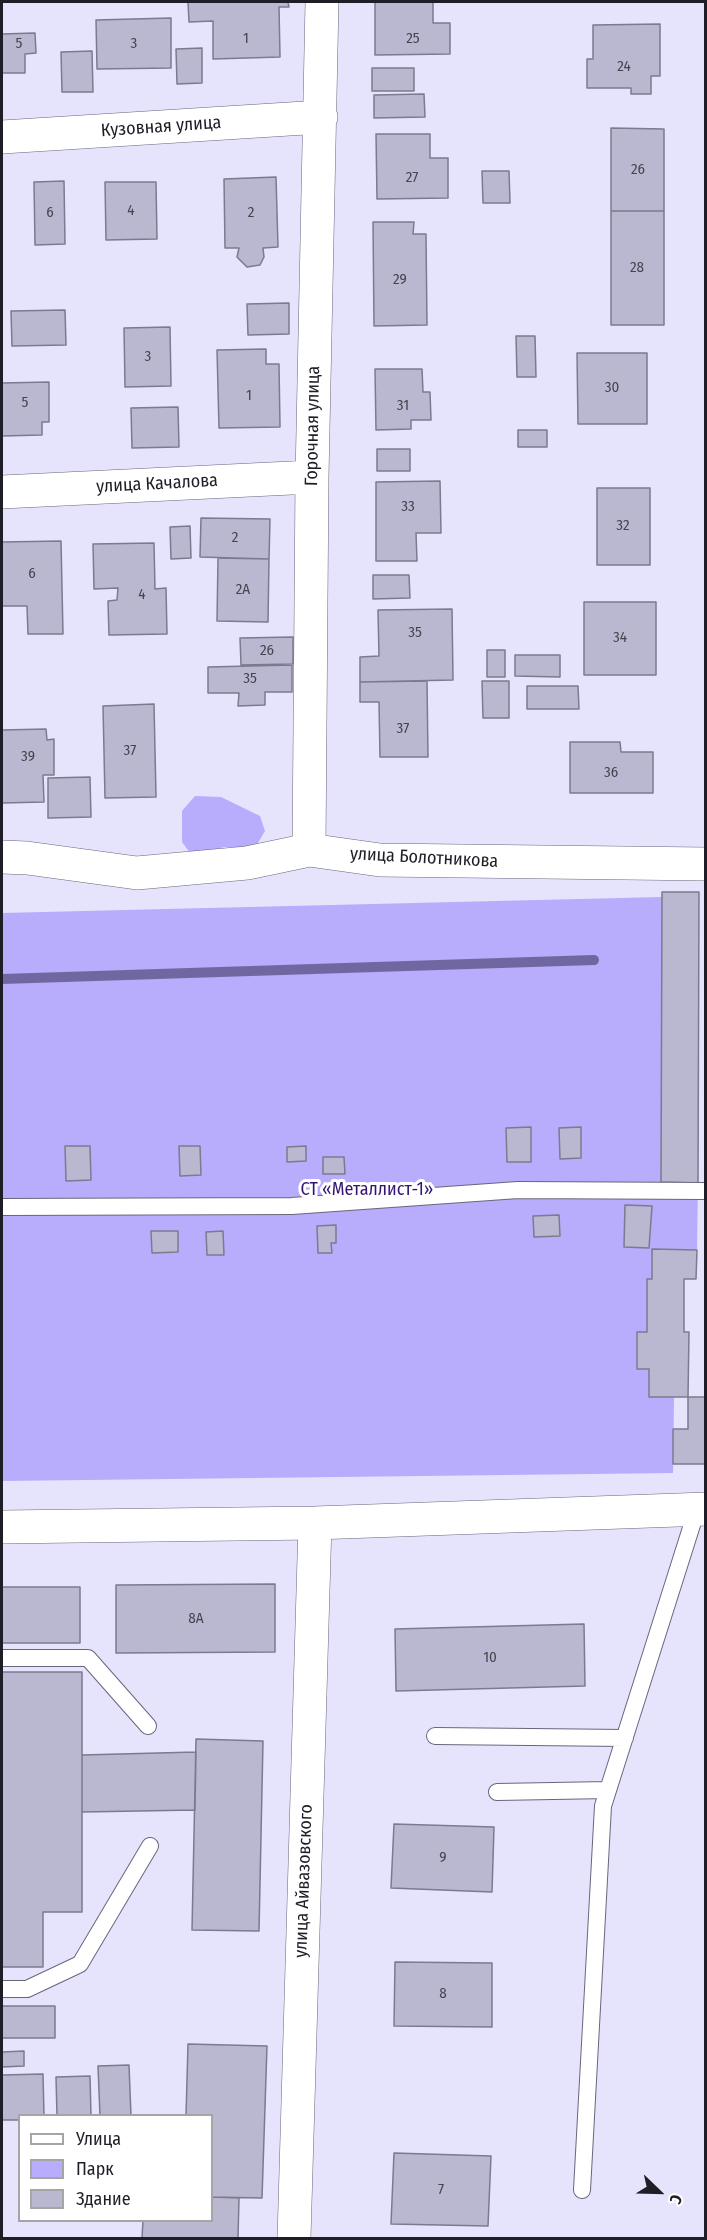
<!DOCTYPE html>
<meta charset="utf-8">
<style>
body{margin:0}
#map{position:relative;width:707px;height:2240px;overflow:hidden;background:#e6e3fd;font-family:"Fira Sans Condensed",sans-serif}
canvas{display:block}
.frame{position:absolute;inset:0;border:3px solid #1f1d26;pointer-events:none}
.legend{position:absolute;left:18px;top:2114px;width:195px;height:108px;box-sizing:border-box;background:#fff;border:2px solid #a5a5a8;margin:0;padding:8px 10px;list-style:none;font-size:18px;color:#1f1d26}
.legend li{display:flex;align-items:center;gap:12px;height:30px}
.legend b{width:30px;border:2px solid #a5a5a8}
.north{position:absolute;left:629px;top:2162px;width:60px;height:60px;-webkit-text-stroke:4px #fff;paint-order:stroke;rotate:113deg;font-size:16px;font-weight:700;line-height:24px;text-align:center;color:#1f1d26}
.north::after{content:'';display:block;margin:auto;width:21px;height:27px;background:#1f1d26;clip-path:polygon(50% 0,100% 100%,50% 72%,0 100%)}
</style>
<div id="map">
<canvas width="707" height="2240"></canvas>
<div class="frame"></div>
<ul class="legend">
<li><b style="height:8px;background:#fff"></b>Улица</li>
<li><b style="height:16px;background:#b8acfc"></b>Парк</li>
<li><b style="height:16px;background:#bab8d0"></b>Здание</li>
</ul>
<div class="north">С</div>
</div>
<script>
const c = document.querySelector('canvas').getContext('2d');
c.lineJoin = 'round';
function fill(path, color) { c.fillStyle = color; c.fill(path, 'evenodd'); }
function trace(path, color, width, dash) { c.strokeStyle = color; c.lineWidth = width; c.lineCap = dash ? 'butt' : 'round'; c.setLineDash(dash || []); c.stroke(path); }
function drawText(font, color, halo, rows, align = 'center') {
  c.font = font + ' "Fira Sans Condensed",sans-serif'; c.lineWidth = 6; c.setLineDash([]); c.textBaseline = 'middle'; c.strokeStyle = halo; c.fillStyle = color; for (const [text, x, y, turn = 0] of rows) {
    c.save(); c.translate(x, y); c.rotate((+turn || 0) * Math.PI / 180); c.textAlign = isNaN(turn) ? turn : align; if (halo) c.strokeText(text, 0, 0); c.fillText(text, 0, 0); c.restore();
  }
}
fill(new Path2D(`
 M195,796L221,797L260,816L265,831L255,848L224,847L193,857L182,842V811Z
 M662,897L661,1182L698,1183L697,1250H652V1279L647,1280V1332H637V1369H649L674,1397L673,1473L2,1481V913Z`), '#b8acfc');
trace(new Path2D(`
 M2,979L594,960`), '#7167a0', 10);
const building = new Path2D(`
 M188,2H288L289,7H279L280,57L213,59V21L189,22Z
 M375,2H433V23H450V54L375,55Z
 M171,18V68L97,69L96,20Z
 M660,24V76H651V94H631V88H587V59H593V25Z
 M35,33L36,53L25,54V73H2V34Z
 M202,48V83L177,84L176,49Z
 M92,51L93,92H62L61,52Z
 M372,68H414V91H372Z
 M424,94L425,117L374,118V95Z
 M611,128L664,129V211H611Z
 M376,134H430V158H448V198L377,199Z
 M482,171H509L510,203H483Z
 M276,177L278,247L263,248L264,257L260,265L247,267L237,257L239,248H225L224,179Z
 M64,181L65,244L35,245L34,182Z
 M105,182H156L157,239L106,240Z
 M611,211H664V325H611Z
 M373,222H414L413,234H426L427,325L374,326Z
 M289,303V334L248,335L247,304Z
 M65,310L66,345L12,346L11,311Z
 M170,327L171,386L125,387L124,328Z
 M516,336H535L536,377H517Z
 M266,349V364H279L280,427L219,428L217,350Z
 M577,353H647V424H578Z
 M375,369H422L423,392H430L431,420H411V429L376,430Z
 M49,382V422H42V435L2,436V383Z
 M178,407L179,447L132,448L131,408Z
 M518,430H547V447H518Z
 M377,449H410V471H377Z
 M440,481L441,533H416L417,561H376V482Z
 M597,488H650V565H597Z
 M201,518L270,519L269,559L200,557Z
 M190,526L191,558L171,559L170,527Z
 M61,541L63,634H28L27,606H2V542Z
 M154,543L155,589L166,588L167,634L109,635L108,601L117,600L118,588L94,589L93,544Z
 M218,558L269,559L268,622L217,621Z
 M373,575H409L410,598L373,599Z
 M584,602H656V675H584Z
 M452,609L453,680L360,682V657L379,656L378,610Z
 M293,637V664L241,665L240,638Z
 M487,650H505V677H487Z
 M515,655H560V677L515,676Z
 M292,665V692H265V705L238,706L239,693H208V667Z
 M427,681L428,757H380L379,702H360V682Z
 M482,681H509V718H483Z
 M527,686H578L579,709H527Z
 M154,704L156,797L105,798L103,706Z
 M46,729L47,740L54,739V775H43L44,802L2,803V730Z
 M570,742H620L621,752H653V793H570Z
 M90,777L91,817L48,818V778Z
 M662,892H699L698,1183L661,1182Z
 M531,1127V1162H507L506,1128Z
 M581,1127V1158L560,1159L559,1128Z
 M65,1146H90L91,1180L66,1181Z
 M179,1146H200L201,1175L180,1176Z
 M306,1146V1161L287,1162V1147Z
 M323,1157H344L345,1174H323Z
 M625,1205L652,1206L649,1248L624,1247Z
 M559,1215L560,1236L534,1237L533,1216Z
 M336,1225V1243H331L332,1253H318L317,1226Z
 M151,1231H178V1252L152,1253Z
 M223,1231L224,1255H207L206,1232Z
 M652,1249L697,1250L696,1279H684V1332H689L688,1397H649V1369H637V1332H647V1279H652Z
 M688,1397H706V1464H673V1429H688Z
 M275,1584V1652L116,1653V1585Z
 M2,1587H80V1643H2Z
 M584,1624L585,1686L396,1691L395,1629Z
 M2,1672H82V1912H43V1967H2Z
 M196,1739L263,1741L259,1931L192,1930Z
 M196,1752L195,1810L82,1812V1755Z
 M394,1824L494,1827L492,1892L391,1888Z
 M395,1962L492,1963V2027L394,2026Z
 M2,2006H55V2038H2Z
 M188,2044L267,2046L262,2198L212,2197V2116H186Z
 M24,2051V2066L2,2067V2052Z
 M129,2065L131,2116H100L98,2066Z
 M43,2074L44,2116H20V2120H2V2075Z
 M90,2076L91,2116H57L56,2077Z
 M394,2153L491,2156L488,2226L391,2224Z
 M212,2197L239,2198L238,2238H142L143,2220H212Z`);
fill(building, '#bab8d0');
trace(building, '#7c7990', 1.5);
const service = new Path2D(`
 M2,1207L292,1206L518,1190L706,1191
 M2,1658H88L148,1726
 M435,1736L625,1738
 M497,1792L608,1790
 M2,1989H27L80,1964L150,1846
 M582,2190L603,1806L697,1509`);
const minor = new Path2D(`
 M2,137L321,117
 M2,492L312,477
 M309,850L312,477L322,2
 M2,857L27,858L137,873L247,863L309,850L380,860L706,864
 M2,1527L315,1523L706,1509
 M294,2238L315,1523`);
trace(service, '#69667c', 18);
trace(minor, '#69667c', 34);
trace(service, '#fff', 16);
trace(minor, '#fff', 33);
drawText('15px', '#464450', null, [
 ["1",246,39],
 ["25",413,39],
 ["5",19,44],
 ["3",134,44],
 ["24",624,67],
 ["26",638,170],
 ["27",412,178],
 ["4",131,211],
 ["6",50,213],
 ["2",251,213],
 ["28",637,268],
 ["29",400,280],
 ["3",148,357],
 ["30",612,388],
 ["1",249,396],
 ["5",25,403],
 ["31",403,406],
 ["33",408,507],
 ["32",623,526],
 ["2",235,538],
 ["6",32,574],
 ["2А",243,590],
 ["4",142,595],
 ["35",415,633],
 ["34",620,638],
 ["26",267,651],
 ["35",250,679],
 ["37",403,729],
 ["37",130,751],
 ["39",28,757],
 ["36",611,773],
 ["8А",196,1619],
 ["10",490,1658],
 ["9",443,1858],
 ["8",443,1994],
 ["7",441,2190]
]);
drawText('18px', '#1f1d26', '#fff', [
 ["Кузовная улица",161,127,-4],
 ["Горочная улица",313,426,-89],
 ["улица Качалова",157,484,-3],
 ["улица Болотникова",424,858,3],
 ["улица Айвазовского",304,1881,-88]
]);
drawText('18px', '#341471', '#fff', [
 ["СТ «Металлист-1»",367,1190]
]);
</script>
